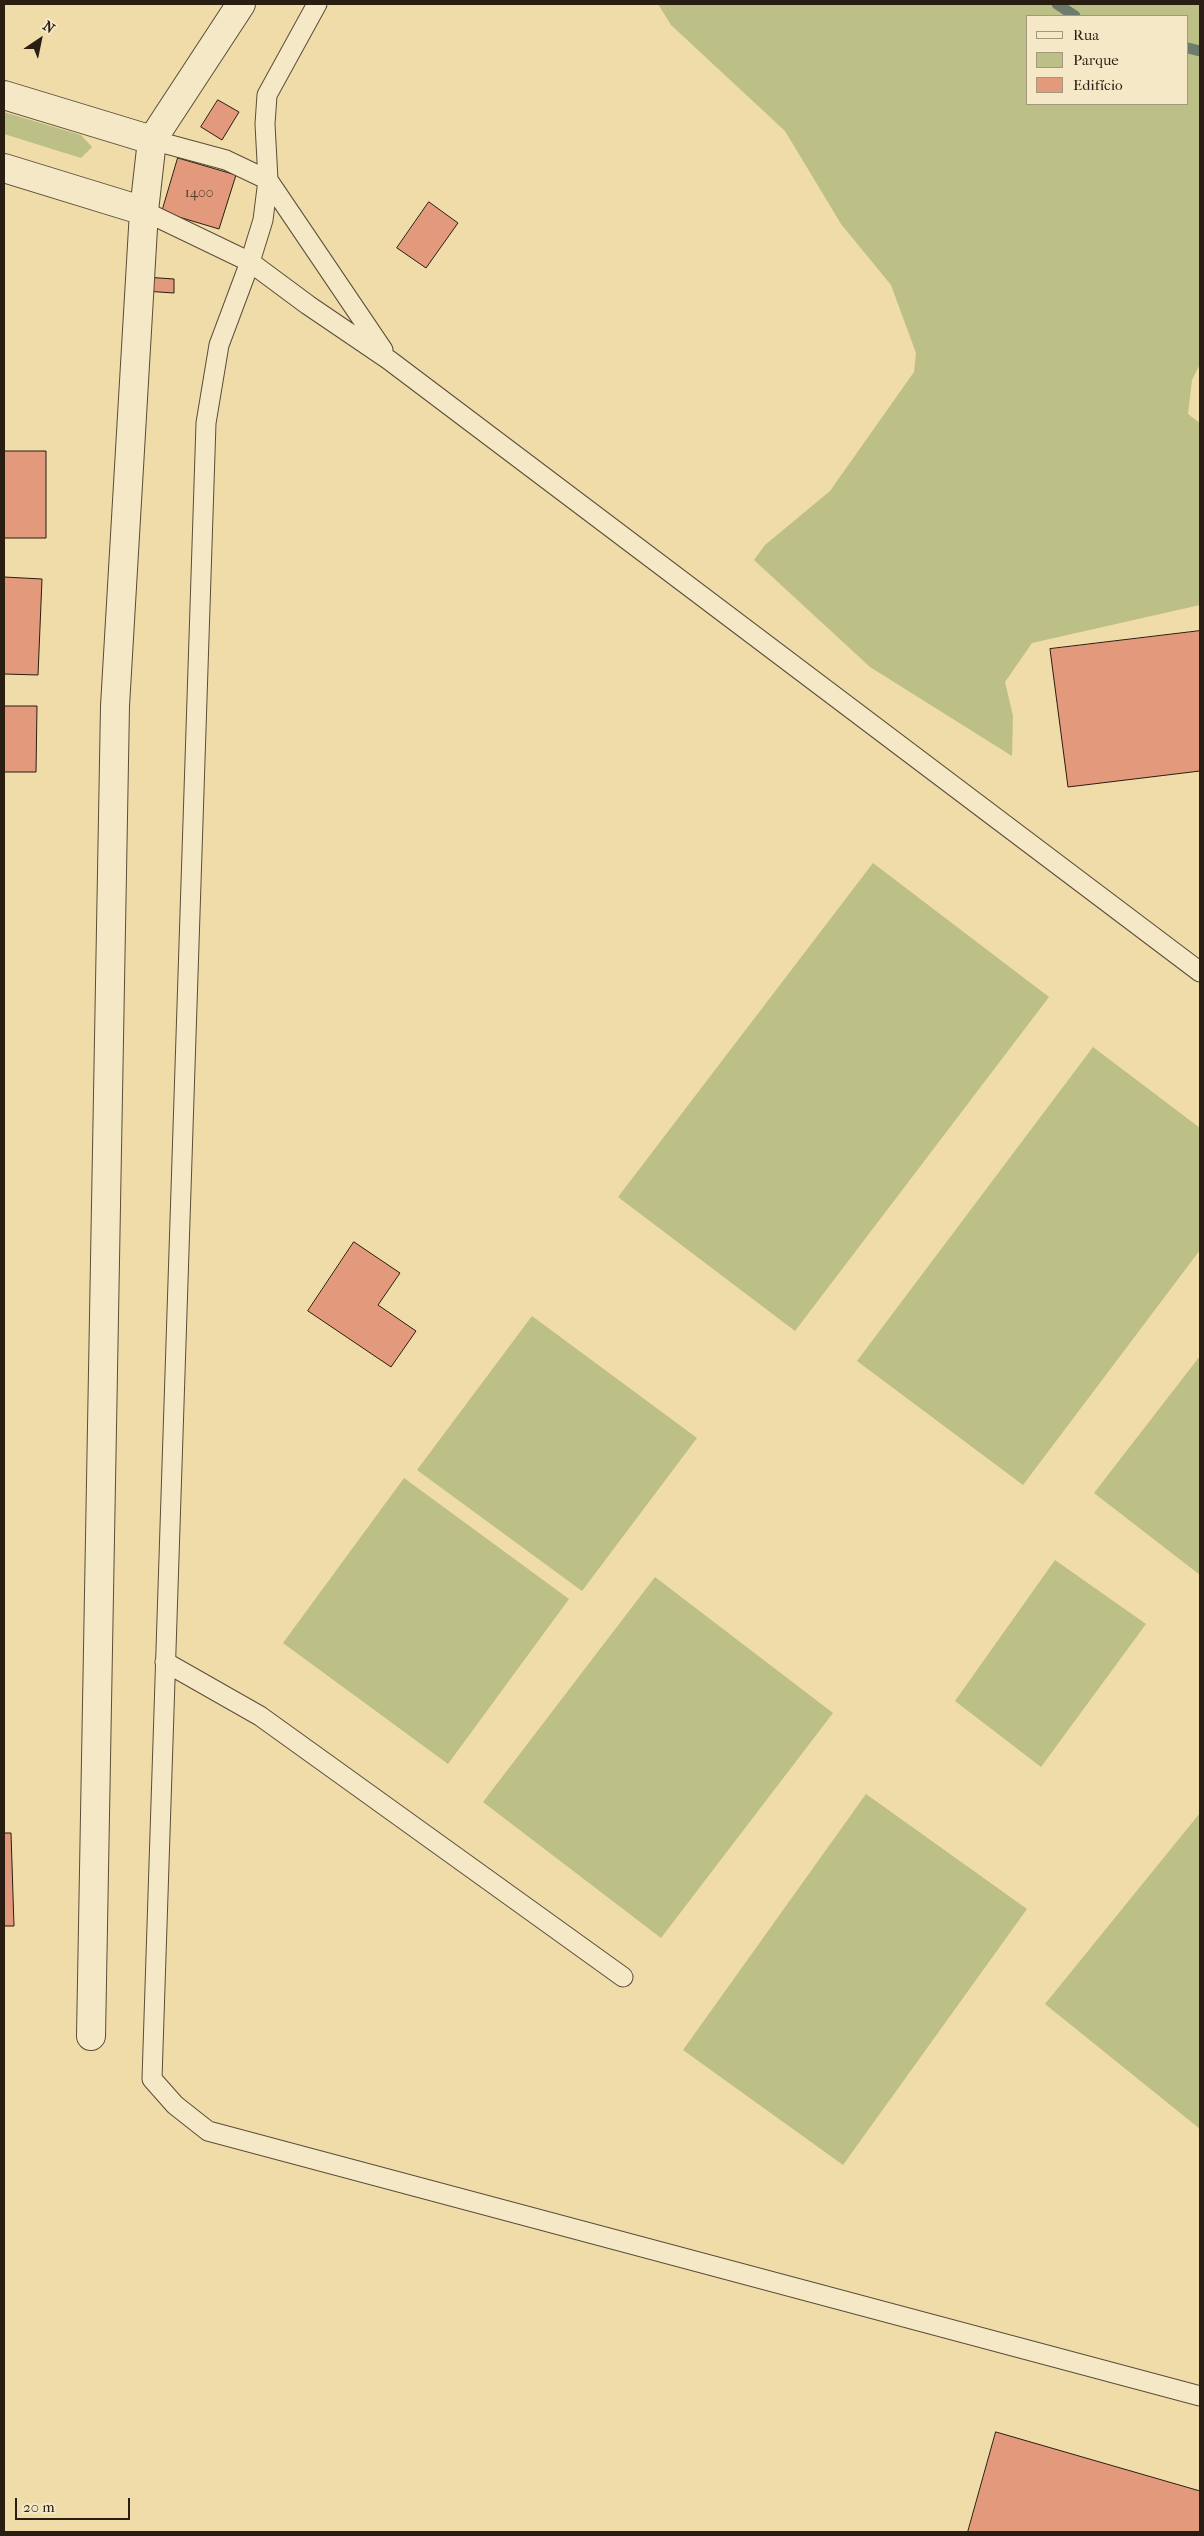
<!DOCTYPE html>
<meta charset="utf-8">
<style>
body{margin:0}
#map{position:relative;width:1204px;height:2536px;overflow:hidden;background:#efdca9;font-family:"IM FELL French Canon",serif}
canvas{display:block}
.frame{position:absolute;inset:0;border:5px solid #2a1d12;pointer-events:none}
.legend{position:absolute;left:1026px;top:15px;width:162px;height:90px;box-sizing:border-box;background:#f5e8c7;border:1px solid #a4977f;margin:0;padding:6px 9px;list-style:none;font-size:15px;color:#2a1d12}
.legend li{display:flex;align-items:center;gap:10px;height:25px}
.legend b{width:25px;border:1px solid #a4977f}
.north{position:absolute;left:15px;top:15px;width:50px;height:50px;-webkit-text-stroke:4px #f5e8c7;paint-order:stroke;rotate:34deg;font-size:14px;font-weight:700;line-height:20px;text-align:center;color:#2a1d12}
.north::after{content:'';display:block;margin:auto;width:18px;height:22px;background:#2a1d12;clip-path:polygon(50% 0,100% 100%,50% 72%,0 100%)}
.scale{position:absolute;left:15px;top:2498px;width:115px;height:22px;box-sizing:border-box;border:2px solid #2a1d12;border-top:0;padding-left:6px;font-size:15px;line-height:18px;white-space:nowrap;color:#2a1d12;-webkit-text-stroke:4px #f5e8c7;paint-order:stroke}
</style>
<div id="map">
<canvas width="1204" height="2536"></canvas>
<div class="frame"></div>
<ul class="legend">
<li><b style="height:6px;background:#f5e8c7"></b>Rua</li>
<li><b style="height:14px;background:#bcbf86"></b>Parque</li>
<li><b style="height:14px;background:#e3997c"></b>Edifício</li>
</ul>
<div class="north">N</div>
<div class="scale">20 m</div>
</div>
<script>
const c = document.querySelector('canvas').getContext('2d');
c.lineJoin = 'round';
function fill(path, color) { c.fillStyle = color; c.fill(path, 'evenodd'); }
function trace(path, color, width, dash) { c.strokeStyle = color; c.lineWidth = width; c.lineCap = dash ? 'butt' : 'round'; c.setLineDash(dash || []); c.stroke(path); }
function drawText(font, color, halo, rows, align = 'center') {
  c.font = font + ' "IM FELL French Canon",serif'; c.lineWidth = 5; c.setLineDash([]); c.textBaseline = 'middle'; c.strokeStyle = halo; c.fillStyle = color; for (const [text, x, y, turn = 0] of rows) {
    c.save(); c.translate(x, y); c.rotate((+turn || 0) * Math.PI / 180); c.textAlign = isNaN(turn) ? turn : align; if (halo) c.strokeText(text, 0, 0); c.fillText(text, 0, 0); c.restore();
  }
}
fill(new Path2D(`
 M658,4H1200V364L1192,380L1188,414L1200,423V605L1032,643L1005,682L1013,716L1012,756L870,667L754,560L765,545L830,491L914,372L916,353L891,285L841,224L785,131L671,25ZM1028,16H1188V104H1028Z
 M4,112L81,135L92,147L81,158L4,134Z
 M873,863L1049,997L795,1331L618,1197Z
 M1093,1047L1200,1128V1250L1023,1485L857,1361Z
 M532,1316L697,1438L582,1591L417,1470Z
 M1200,1356V1575L1094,1493Z
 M404,1478L569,1599L448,1764L283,1643Z
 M1055,1560L1146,1624L1041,1767L955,1701Z
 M655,1577L833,1713L661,1938L483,1802Z
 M866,1794L1027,1909L843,2165L683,2050Z
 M1200,1813V2129L1045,2004Z`), '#bcbf86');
trace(new Path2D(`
 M1057,4L1075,16
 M1188,48L1200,51`), '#6d7c6d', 11);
const building = new Path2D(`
 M218,100L239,112L222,140L201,127Z
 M178,158L236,175L219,229L162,212Z
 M429,202L458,223L426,268L397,248Z
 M145,277L174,279V293L144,291Z
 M4,451H46V538H4Z
 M4,577L42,579L38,675L4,674Z
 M1200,631V771L1068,787L1050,649Z
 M4,706H37L36,772H4Z
 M354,1242L400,1273L378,1305L416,1331L391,1367L308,1311Z
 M4,1833H11L14,1926H4Z
 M996,2432L1200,2491V2532H968Z`);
fill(building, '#e3997c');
trace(building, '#2a1d12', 1);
const lane = new Path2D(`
 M317,4L267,95L265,124L268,180L263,220L250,262L219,345L206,423L152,2079L175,2105L208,2131L1200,2396
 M152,140L226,160L268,180L383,350
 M144,211L250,262L308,305L389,360L1200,972
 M165,1662L260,1716L623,1977`);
const street = new Path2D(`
 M4,95L152,140
 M4,168L144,211
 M91,2036L115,706L144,211L152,140L241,4`);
trace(lane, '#5b4d38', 21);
trace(street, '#5b4d38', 30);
trace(lane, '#f5e8c7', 19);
trace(street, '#f5e8c7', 28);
drawText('14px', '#583c2c', null, [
 ["1400",199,194]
]);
</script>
